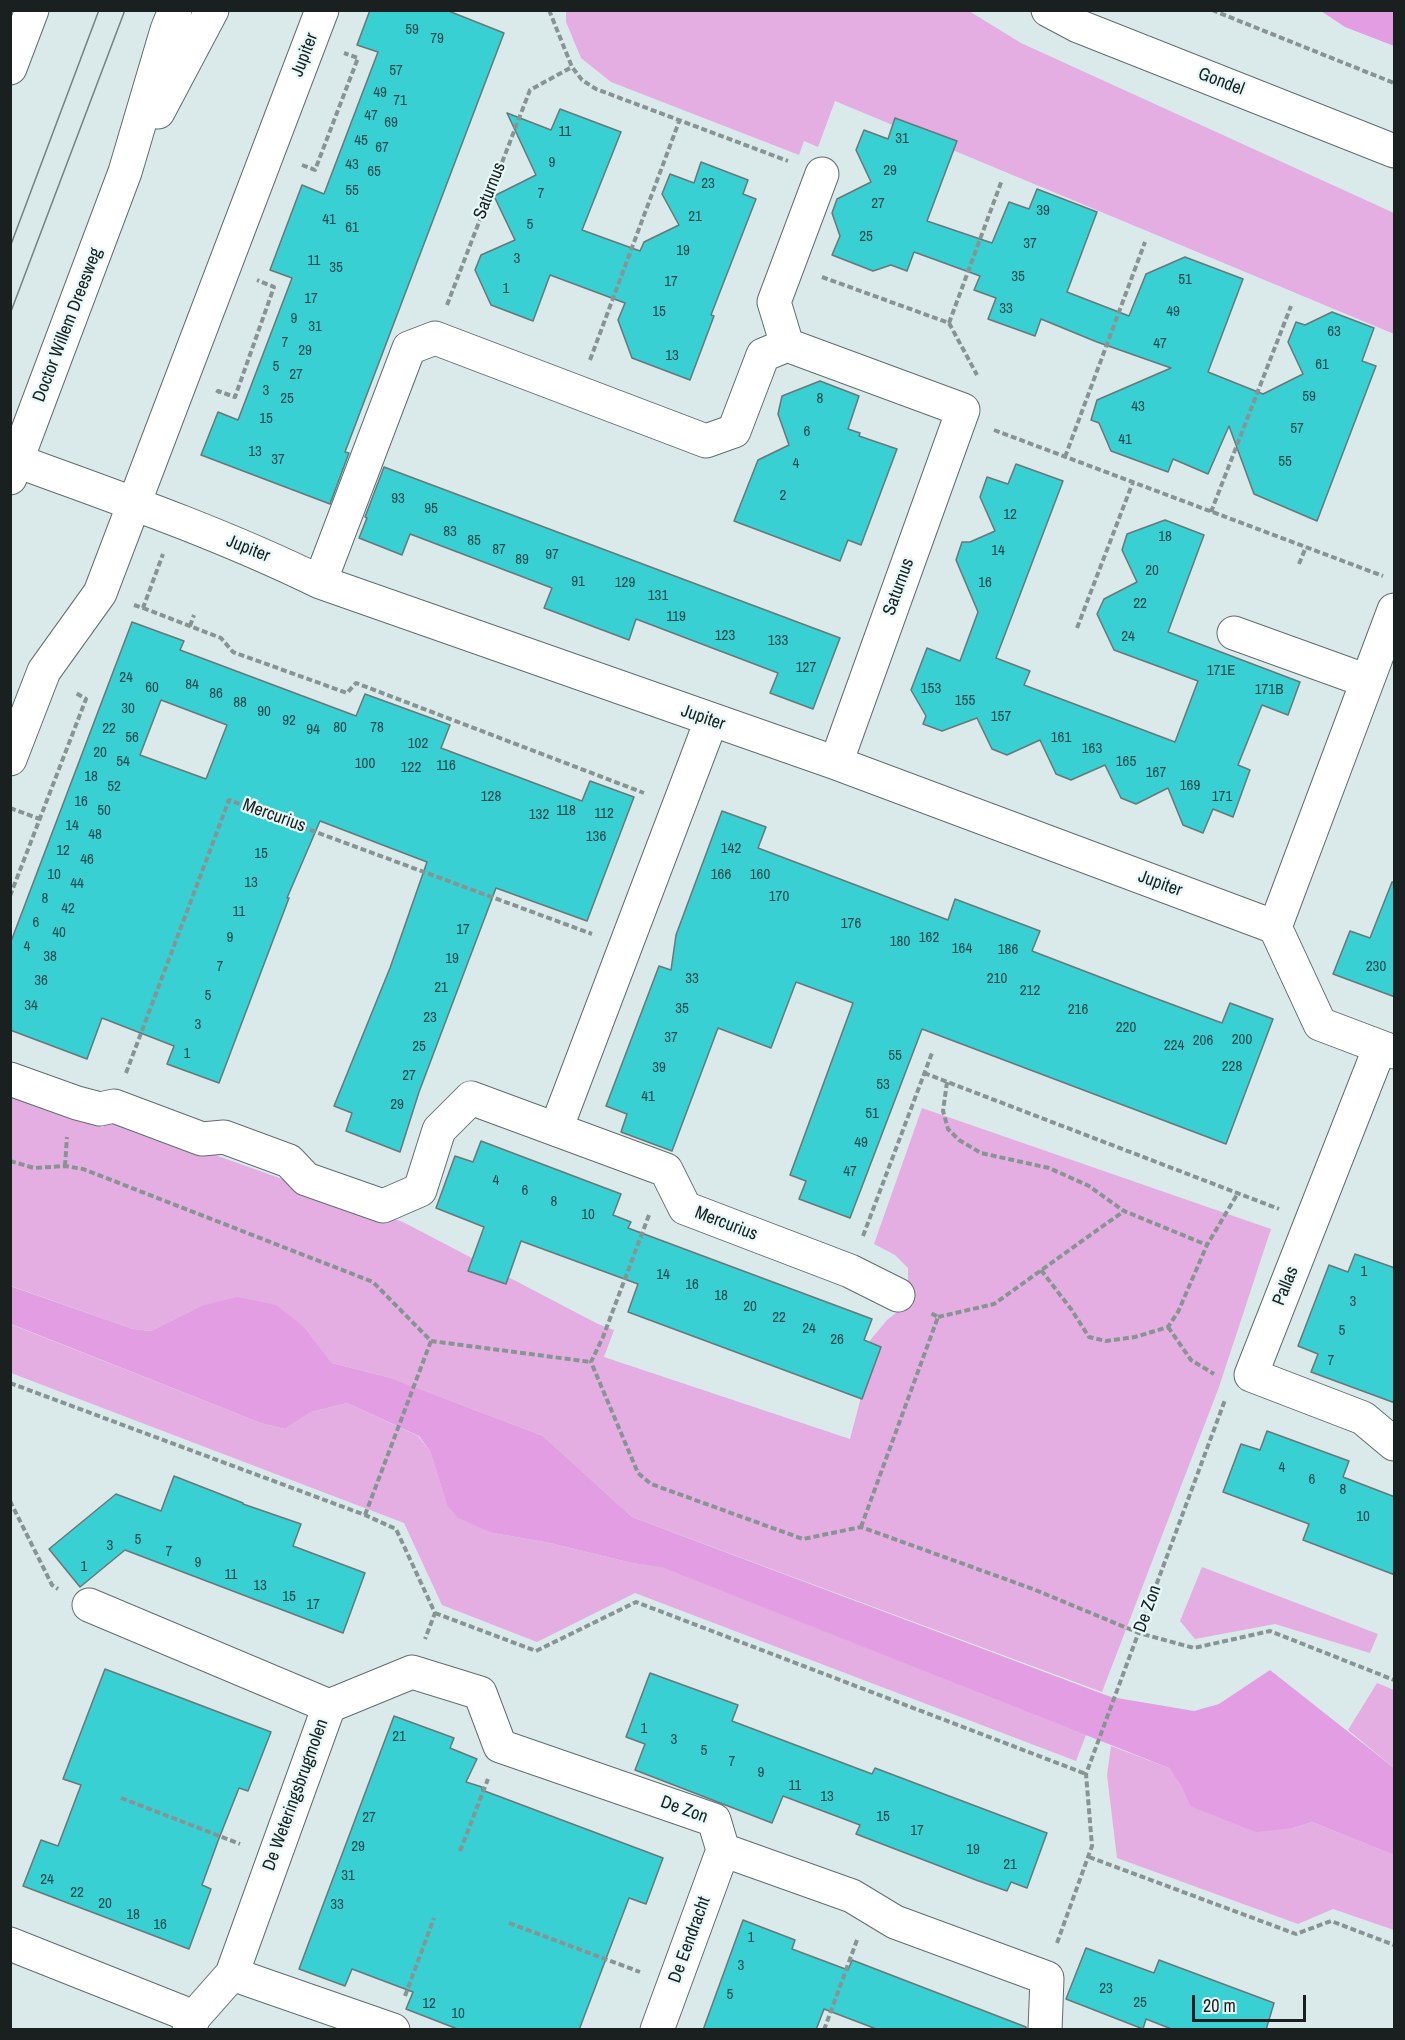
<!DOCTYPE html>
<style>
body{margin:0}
#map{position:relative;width:1405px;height:2040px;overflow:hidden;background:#daeaea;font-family:"Archivo Narrow",sans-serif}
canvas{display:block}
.frame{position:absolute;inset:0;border:12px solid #1a2020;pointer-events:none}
.scale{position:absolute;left:1192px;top:1995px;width:114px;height:27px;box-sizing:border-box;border:3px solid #1a2020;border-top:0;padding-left:8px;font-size:18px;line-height:21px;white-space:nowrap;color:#1a2020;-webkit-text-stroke:4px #e7f8f8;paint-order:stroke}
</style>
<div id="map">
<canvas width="1405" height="2040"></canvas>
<div class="frame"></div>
<div class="scale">20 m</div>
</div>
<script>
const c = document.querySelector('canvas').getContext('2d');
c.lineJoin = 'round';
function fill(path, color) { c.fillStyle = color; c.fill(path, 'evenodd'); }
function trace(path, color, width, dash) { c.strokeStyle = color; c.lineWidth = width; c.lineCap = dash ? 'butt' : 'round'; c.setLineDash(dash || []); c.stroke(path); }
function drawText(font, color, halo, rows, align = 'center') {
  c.font = font + ' "Archivo Narrow",sans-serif'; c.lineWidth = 4.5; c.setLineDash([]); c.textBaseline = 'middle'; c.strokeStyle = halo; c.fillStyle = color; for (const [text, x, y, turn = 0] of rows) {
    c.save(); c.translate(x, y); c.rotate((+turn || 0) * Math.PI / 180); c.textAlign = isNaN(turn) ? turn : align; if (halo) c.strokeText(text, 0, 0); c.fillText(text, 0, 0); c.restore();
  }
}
fill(new Path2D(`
 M566,11H969L1021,43L1394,213V334L835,101L818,147L804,141L799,155L611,82L581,58L566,22Z
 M10,1093L102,1127L117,1120L403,1222L598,1324L614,1330L604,1357L850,1439L860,1401L867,1344L887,1320L901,1309L908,1291V1268L895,1255L874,1244L922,1108L1271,1229L1219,1387L1102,1692L632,1517L543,1436L391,1378L332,1363L305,1328L201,1306L151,1331L133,1329L11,1286Z
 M10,1324L261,1423L285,1429L311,1412L347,1403L418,1436L430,1451L447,1505L493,1533L550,1543L632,1563L662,1566L1086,1735L1076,1761L635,1593L537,1642L442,1605L404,1523L11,1373Z
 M1202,1567L1378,1634L1370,1653L1275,1624L1195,1639L1180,1621Z
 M1377,1683L1394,1690V1768L1348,1730Z
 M1111,1746L1169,1768L1182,1788L1190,1806L1293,1828L1312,1822L1394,1855V1930L1333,1909L1298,1924L1117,1858L1107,1775Z`), '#e4aee2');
fill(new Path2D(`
 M1321,11H1394V46L1345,27Z
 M10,1286L133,1329L151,1331L201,1306L237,1297L276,1305L305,1328L332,1363L391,1378L543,1436L632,1517L1111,1697L1194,1711L1219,1704L1270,1670L1394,1768V1855L1312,1822L1293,1828L1256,1832L1190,1806L1182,1788L1169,1768L662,1567L632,1563L550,1543L493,1533L458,1518L447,1505L430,1451L419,1436L347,1403L311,1412L285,1429L261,1423L11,1324Z`), '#e39de2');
const building = new Path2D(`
 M370,10H446L504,33L345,452L349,453L330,504L201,455L218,412L238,420L292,278L270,270L302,185L324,194L378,52L357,45Z
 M560,109L621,132L582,230L640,251L644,242L679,225L662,194L670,174L694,183L701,162L748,180L743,194L756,199L711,315L714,316L690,380L632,358L618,320L625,303L550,275L533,321L491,305L475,270L481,255L515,240L494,196L536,175L507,113L551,130Z
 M895,118L957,141L927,221L992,243L1009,202L1029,209L1037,189L1097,212L1067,292L1129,316L1146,274L1185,257L1243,279L1208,372L1263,394L1303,374L1288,342L1296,322L1305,325L1332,312L1374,328L1362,361L1376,366L1317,521L1254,494L1229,426L1208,474L1173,459L1168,472L1111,451L1099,423L1091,420L1097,400L1171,368L1097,342L1041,319L1035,336L988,319L996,298L974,290L980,276L914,252L907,271L891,265L873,271L832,255L840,236L832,213L837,199L871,182L856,150L864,130L888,139Z
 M820,381L859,396L848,429L860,433L859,436L897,449L861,545L848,540L840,561L734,521L758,460L789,445L778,414L782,396Z
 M1016,464L1063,481L996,658L1030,671L1024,685L1175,742L1198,681L1114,650L1097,614L1104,599L1137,582L1122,550L1127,534L1165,520L1204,535L1168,632L1300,682L1288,715L1262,705L1238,765L1250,770L1233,817L1213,809L1203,833L1183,825L1168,788L1136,804L1121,798L1105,765L1071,780L1056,774L1040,740L1007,755L992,749L977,718L942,731L923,724L926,716L911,690L927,648L960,661L978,612L956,560L962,542H970L995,531L980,497L987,477L1008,484Z
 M384,467L840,638L813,709L770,693L778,673L636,619L629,640L544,608L552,588L410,534L402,555L359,538L367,518L365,517Z
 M132,622L184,641L180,650L356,716L365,694L450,725L441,748L582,801L590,781L634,797L587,921L496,888L419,1092L400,1152L346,1131L352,1113L334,1106L390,968L427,862L320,821L287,898H289L219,1083L167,1064L174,1046L102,1018L87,1059L10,1030V944ZM161,700L227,725L206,779L140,755Z
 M722,811L766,827L758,848L948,920L955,899L1040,931L1032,951L1152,997L1222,1023L1230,1003L1273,1019L1226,1144L922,1029L850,1218L799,1199L806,1181L790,1175L853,1003L796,982L771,1048L718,1028L672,1151L621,1132L627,1114L606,1106L659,966L671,970L676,935Z
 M1392,882H1395V997L1333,974L1350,931L1370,938Z
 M481,1141L621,1194L613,1215L631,1222L628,1228L872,1319L864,1340L881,1347L862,1399L628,1312L638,1284L521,1241L506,1284L468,1271L484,1227L436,1208L455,1156L473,1162Z
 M1355,1254L1395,1268V1403L1311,1372L1318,1354L1298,1346L1329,1265L1348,1272Z
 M1267,1431L1349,1461L1343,1477L1395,1497V1575L1303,1540L1309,1524L1223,1492L1241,1444L1260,1450Z
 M174,1476L243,1503V1504L301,1524L293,1546L365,1573L343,1633L125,1550L80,1587L49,1549L116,1494L161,1511Z
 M105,1669L271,1732L248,1791L239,1788L218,1841L202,1885L211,1889L189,1949L23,1886L41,1840L58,1846L81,1785L63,1779Z
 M650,1673L738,1705L732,1721L872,1774L875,1768L1047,1833L1027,1888L1011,1882L1007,1891L976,1880L856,1834L860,1825L783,1796L772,1823L635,1770L645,1744L626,1737Z
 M394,1716L454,1738L450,1748L477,1759L466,1782L482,1787V1790L663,1858L646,1904L629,1898L579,2030H460L406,2009L413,1992L352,1969L345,1986L299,1969Z
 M743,1920L795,1940L792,1949L848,1970L852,1960L1026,2027V2030H879L824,2009L816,2030H703Z
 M1086,1948L1154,1973L1159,1960L1274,2003L1266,2030H1174L1146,2019L1143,2029L1066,1999Z`);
fill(building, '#39d0d3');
trace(building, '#687777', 1.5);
const minor = new Path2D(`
 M1048,10L1078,26L1394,151
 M10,68L32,10
 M158,112L212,10
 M787,345L774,302L822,174
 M17,461C119,498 222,534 320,582L836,763L1275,927L1320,1024L1394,1052
 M10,478L125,172L167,30L175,10
 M320,582L409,348L435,338L706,441L734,431L763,355L787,345L963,410L836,763
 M1234,633L1367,681
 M10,759L44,671L100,593L322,10
 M1275,927L1394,610
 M1380,1047L1251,1375L1363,1418L1394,1444
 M10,1079L77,1103L100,1109L114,1106L202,1139L224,1137L289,1161L306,1179L383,1206L420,1190L439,1130L471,1098L666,1170L685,1208L850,1271L898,1295
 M556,1129L711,721
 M89,1605L329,1706L232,1974L194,2017L189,2030
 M329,1706L412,1672L480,1693L500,1746L714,1820L723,1850L852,1896L895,1922L1047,1978L1045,2030
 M10,1944L194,2017
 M232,1974L393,2030
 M657,2030L723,1850`);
trace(minor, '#5f6e6e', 35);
trace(new Path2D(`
 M549,10L572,67L582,80L596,89L788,161
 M1212,10L1394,83
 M302,165L315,170L358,58L344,53
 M822,277L949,323L1002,180
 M447,305L530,90L572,67
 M949,323L977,375
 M590,360L680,119
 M217,393L218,391L235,397L274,287L257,280
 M994,430L1383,576
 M1065,457L1145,242
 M1211,512L1291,306
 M1299,564L1306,547
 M134,605L143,608L163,554
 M143,608L221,638L233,652L347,693L356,683L644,793
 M190,626L194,615
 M1077,628L1133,482
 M10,808L40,819
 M10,896L86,699L76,693
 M126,1073L229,800L592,934
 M924,1073L1279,1209
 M947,1082L943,1111L948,1129L959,1140L981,1153L1049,1168L1089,1186L1124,1211L1207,1245
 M10,1161L34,1168L65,1166L83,1169L373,1282L431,1341L591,1362
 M65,1166L67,1137
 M649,1215L603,1337L591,1362L638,1473L651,1484L803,1539L861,1527L1033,1589L1139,1633L1194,1648L1270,1631L1394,1680
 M863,1236L932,1053
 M1041,1270L1071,1309L1089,1337L1106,1341L1135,1337L1168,1327L1178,1312L1207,1245L1238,1193
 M938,1317L994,1304L1124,1211
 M1168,1327L1191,1360L1214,1374
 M10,1383L365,1515L396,1529L435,1613L425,1639
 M10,1501L52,1585L58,1589
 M365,1515L431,1341
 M861,1527L938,1317L929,1312
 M435,1613L536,1651L636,1602L1086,1774
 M121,1798L240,1844
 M460,1851L488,1779
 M1089,1857L1296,1934L1331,1921L1394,1945
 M509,1923L640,1972
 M1057,1943L1092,1846L1086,1774L1225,1400
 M405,1996L434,1918
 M824,2030L857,1940`), '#889494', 4, [6, 3]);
trace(minor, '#fff', 33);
trace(new Path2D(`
 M10,247L99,10
 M10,314L125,10`), '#758080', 1.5);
drawText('15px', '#224c4d', null, [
 ["59",412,30],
 ["79",437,39],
 ["57",396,71],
 ["49",380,93],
 ["71",400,101],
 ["47",371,116],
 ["69",391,123],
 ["11",565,132],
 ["31",902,139],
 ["45",361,141],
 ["67",382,148],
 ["9",552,163],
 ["43",352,165],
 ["29",890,171],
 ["65",374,172],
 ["23",708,184],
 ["55",352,191],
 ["7",541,194],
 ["27",878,204],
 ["39",1043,211],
 ["21",695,217],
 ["41",329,220],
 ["5",530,225],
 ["61",352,228],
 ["25",866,237],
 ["37",1030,244],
 ["19",683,251],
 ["3",517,259],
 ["11",314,261],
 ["35",336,268],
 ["35",1018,277],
 ["51",1185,280],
 ["17",671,282],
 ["1",506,289],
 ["17",311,299],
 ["33",1006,309],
 ["15",659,312],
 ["49",1173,312],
 ["9",294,319],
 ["31",315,327],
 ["63",1334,332],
 ["7",285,343],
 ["47",1160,344],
 ["29",305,351],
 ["13",672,356],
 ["61",1322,365],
 ["5",276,367],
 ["27",296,375],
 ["3",266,391],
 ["59",1309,397],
 ["25",287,399],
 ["8",820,399],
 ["43",1138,407],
 ["15",266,419],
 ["57",1297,429],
 ["6",807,432],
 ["41",1125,440],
 ["13",255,452],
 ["37",278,460],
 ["55",1285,462],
 ["4",796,464],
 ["2",783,496],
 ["93",398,499],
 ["95",431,509],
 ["12",1010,515],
 ["83",450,532],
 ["18",1165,537],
 ["85",474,541],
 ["87",499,550],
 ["14",998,551],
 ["97",552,555],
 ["89",522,560],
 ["20",1152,571],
 ["91",578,582],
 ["129",625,583],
 ["16",985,583],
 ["131",658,596],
 ["22",1140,604],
 ["119",676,617],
 ["123",725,636],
 ["24",1128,637],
 ["133",778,641],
 ["127",806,668],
 ["171E",1221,671],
 ["24",126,678],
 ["84",192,685],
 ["60",152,688],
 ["153",931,689],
 ["171B",1269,690],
 ["86",216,694],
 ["155",965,701],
 ["88",240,703],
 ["30",128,709],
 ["90",264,712],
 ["157",1001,717],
 ["92",289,721],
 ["80",340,728],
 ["78",377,728],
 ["22",109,729],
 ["94",313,730],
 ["56",132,738],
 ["161",1061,738],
 ["102",418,744],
 ["163",1092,749],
 ["20",100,753],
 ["54",123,762],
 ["165",1126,762],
 ["100",365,764],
 ["116",446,766],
 ["122",411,768],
 ["167",1156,773],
 ["18",91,777],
 ["169",1190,786],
 ["52",114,787],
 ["128",491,797],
 ["171",1222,797],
 ["16",81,802],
 ["50",104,811],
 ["118",566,811],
 ["112",604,814],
 ["132",539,815],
 ["14",72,826],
 ["48",95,835],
 ["136",596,837],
 ["142",731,849],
 ["12",63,851],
 ["15",261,854],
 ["46",87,860],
 ["10",54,875],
 ["166",721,875],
 ["160",760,875],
 ["13",251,883],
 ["44",77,884],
 ["170",779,897],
 ["8",45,899],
 ["42",68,909],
 ["11",239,912],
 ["6",36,923],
 ["176",851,924],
 ["17",463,930],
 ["40",59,933],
 ["9",230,938],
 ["162",929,938],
 ["180",900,942],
 ["4",27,947],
 ["164",962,949],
 ["186",1008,950],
 ["38",50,957],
 ["19",452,959],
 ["7",220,967],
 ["230",1376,967],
 ["33",692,979],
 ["210",997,979],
 ["36",41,981],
 ["21",441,988],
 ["212",1030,991],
 ["5",208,996],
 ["34",31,1006],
 ["35",682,1009],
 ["216",1078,1010],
 ["23",430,1018],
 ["3",198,1025],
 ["220",1126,1028],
 ["37",671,1038],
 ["200",1242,1040],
 ["206",1203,1041],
 ["224",1174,1046],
 ["25",419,1047],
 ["1",187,1054],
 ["55",895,1056],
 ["228",1232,1067],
 ["39",659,1068],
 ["27",409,1076],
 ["53",883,1085],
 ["41",648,1097],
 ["29",397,1105],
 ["51",872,1114],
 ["49",861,1143],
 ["47",850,1172],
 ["4",496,1181],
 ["6",525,1191],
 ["8",554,1202],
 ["10",588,1215],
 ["1",1364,1272],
 ["14",663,1275],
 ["16",692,1285],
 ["18",721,1296],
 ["3",1353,1302],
 ["20",750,1307],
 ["22",779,1318],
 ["24",809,1329],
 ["5",1342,1331],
 ["26",837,1340],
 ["7",1331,1361],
 ["4",1282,1468],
 ["6",1312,1480],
 ["8",1343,1490],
 ["10",1363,1517],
 ["5",138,1540],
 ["3",110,1546],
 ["7",169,1552],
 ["9",198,1563],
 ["1",84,1567],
 ["11",231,1575],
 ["13",260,1586],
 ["15",289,1597],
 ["17",313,1605],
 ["1",644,1729],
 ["21",399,1737],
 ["3",674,1740],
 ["5",704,1751],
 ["7",732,1762],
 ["9",761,1773],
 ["11",795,1786],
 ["13",827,1797],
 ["15",883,1817],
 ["27",369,1818],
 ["17",917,1831],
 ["29",358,1847],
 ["19",973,1850],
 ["21",1010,1865],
 ["31",348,1876],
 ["24",47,1880],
 ["22",77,1893],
 ["20",105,1904],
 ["33",337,1905],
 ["18",133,1915],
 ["16",160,1925],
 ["1",751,1938],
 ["3",741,1966],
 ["23",1106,1989],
 ["5",730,1995],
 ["25",1140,2003],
 ["12",429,2004],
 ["10",458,2014]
]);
drawText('18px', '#1a2020', '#e7f8f8', [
 ["Jupiter",305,55,-69],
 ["Gondel",1221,82,21],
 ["Saturnus",490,191,-69],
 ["Doctor Willem Dreesweg",68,325,-69],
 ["Jupiter",248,549,22],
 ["Saturnus",899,587,-70],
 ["Jupiter",703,718,19],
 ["Mercurius",274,816,20],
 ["Jupiter",1160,884,20],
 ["Mercurius",726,1224,21],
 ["Pallas",1286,1286,-68],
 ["De Zon",1148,1609,-70],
 ["De Weteringsbrugmolen",296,1795,-70],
 ["De Zon",684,1810,20],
 ["De Eendracht",690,1940,-70]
]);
</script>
